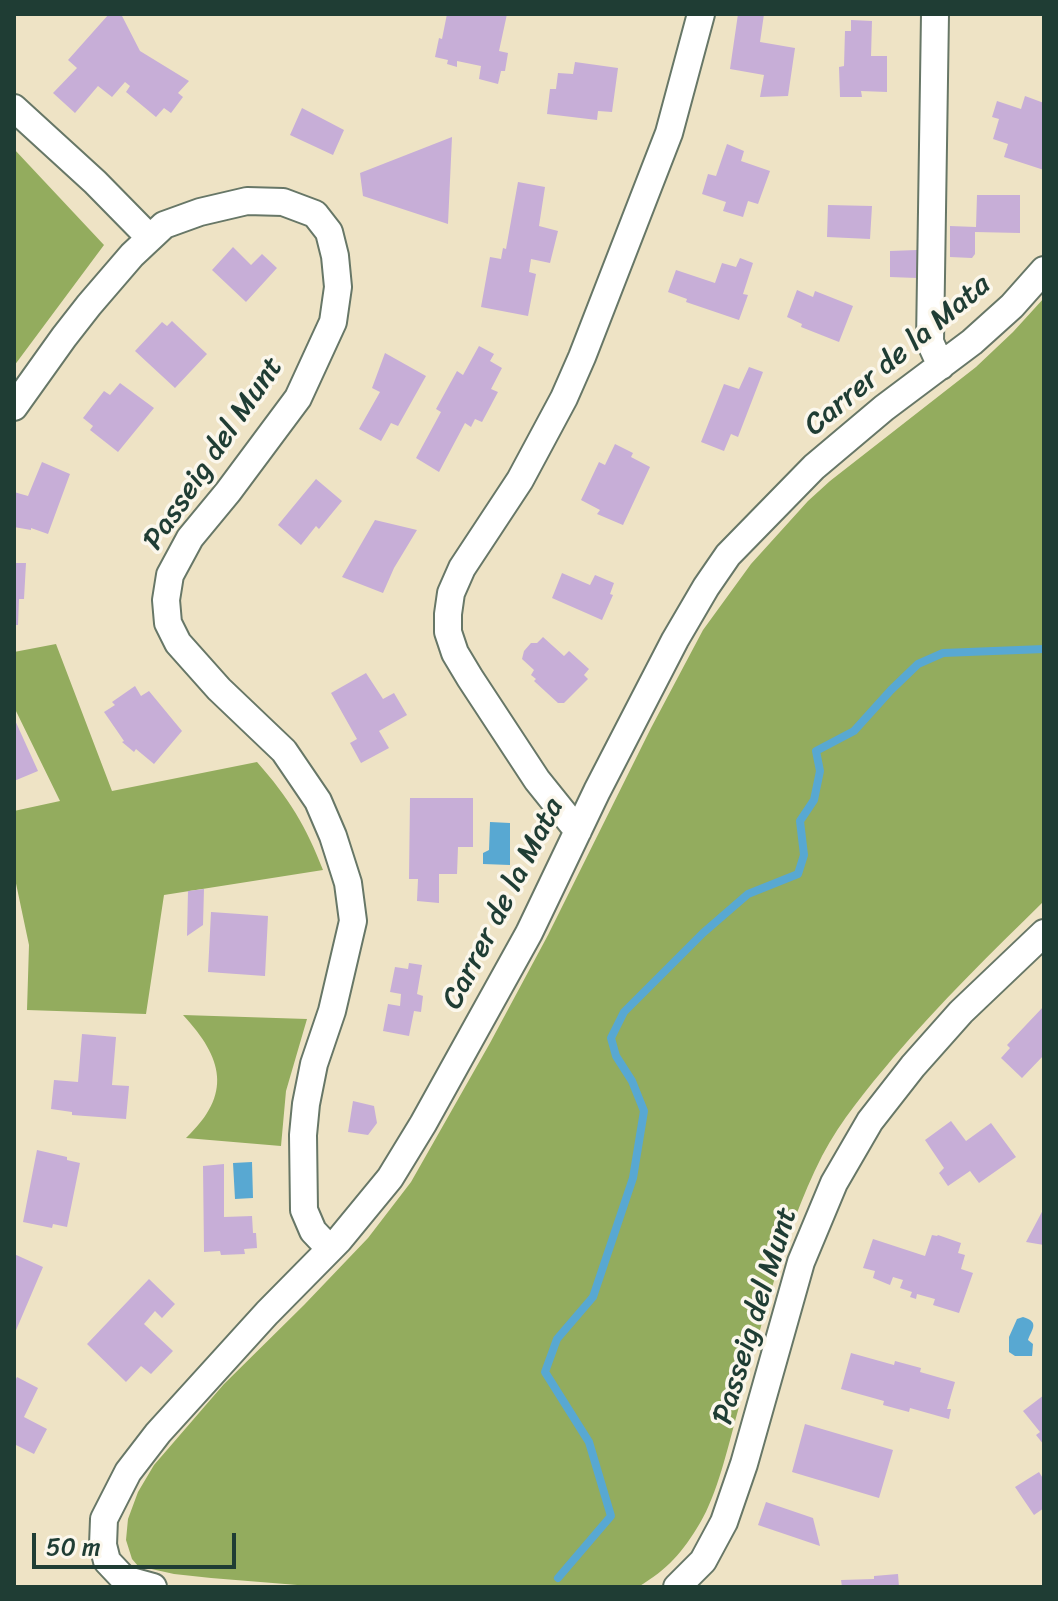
<!DOCTYPE html>
<style>
body{margin:0}
#map{position:relative;width:1058px;height:1601px;overflow:hidden;background:#eee3c5;font-family:Sriracha,sans-serif}
canvas{display:block}
.frame{position:absolute;inset:0;border:16px solid #1f3d34;pointer-events:none}
.scale{position:absolute;left:32px;top:1533px;width:204px;height:36px;box-sizing:border-box;border:4px solid #1f3d34;border-top:0;padding-left:10px;font-size:24px;line-height:28px;white-space:nowrap;color:#1f3d34;-webkit-text-stroke:6px #fbf7ec;paint-order:stroke}
</style>
<div id="map">
<canvas width="1058" height="1601"></canvas>
<div class="frame"></div>
<div class="scale">50 m</div>
</div>
<script>
const c = document.querySelector('canvas').getContext('2d');
c.lineJoin = 'round';
function fill(path, color) { c.fillStyle = color; c.fill(path, 'evenodd'); }
function trace(path, color, width, dash) { c.strokeStyle = color; c.lineWidth = width; c.lineCap = dash ? 'butt' : 'round'; c.setLineDash(dash || []); c.stroke(path); }
function drawText(font, color, halo, rows, align = 'center') {
  c.font = font + ' Sriracha,sans-serif'; c.lineWidth = 7; c.setLineDash([]); c.textBaseline = 'middle'; c.strokeStyle = halo; c.fillStyle = color; for (const [text, x, y, turn = 0] of rows) {
    c.save(); c.translate(x, y); c.rotate((+turn || 0) * Math.PI / 180); c.textAlign = isNaN(turn) ? turn : align; if (halo) c.strokeText(text, 0, 0); c.fillText(text, 0, 0); c.restore();
  }
}
fill(new Path2D(`
 M14,149L104,245L14,366Z
 M1044,298V901C992,952 940,1003 893,1058C867,1089 841,1120 822,1156C781,1237 762,1327 737,1414C728,1447 717,1495 700,1523C682,1553 668,1569 638,1587H322L211,1578L174,1574L138,1566L132,1559L126,1540L128,1519L138,1492L154,1465L224,1384L304,1305L368,1238L411,1182L490,1043L548,935L651,728L703,630L751,564L808,501L830,481L976,367L1013,332Z
 M56,644L112,791L257,762C289,798 306,826 323,870L164,895L146,1014L27,1010L29,945L14,874V811L60,801L14,707V652Z
 M183,1015L307,1019L286,1091L281,1146L186,1138C233,1094 223,1058 183,1015Z`), '#93ac5e');
fill(new Path2D(`
 M490,822L510,823V865L483,864V853L489,850Z
 M252,1162L253,1198L235,1199L233,1163Z
 M1023,1317C1040,1322 1032,1329 1028,1340L1033,1344L1032,1356H1015L1009,1352V1337L1017,1319Z`), '#58a8d2');
trace(new Path2D(`
 M558,1578L611,1516L589,1442L545,1372L557,1339L593,1297L633,1178L644,1111L632,1081L616,1056L611,1038L624,1012L703,933L748,894L798,874L804,855L800,821L814,800L820,771L816,751L854,731L891,690L918,664L943,653L1044,649`), '#58a8d2', 8);
fill(new Path2D(`
 M109,14H121L140,51L189,81L178,93L183,97L171,113L164,108L156,117L126,92L130,86L125,82L112,97L98,86L75,113L53,93L77,68L68,60Z
 M447,14H507L499,51L508,53L505,71H501L498,84L479,79L481,66L457,61V67L447,64L448,60L435,57L439,38L442,39Z
 M738,14H764L760,42L795,48L788,96L760,97L764,75L730,69Z
 M851,20L872,21L871,56H887V92L861,91L862,97H840L839,67L844,66L845,31H851Z
 M575,62L618,68L612,112L598,111L597,120L547,114L550,89H556L558,73L573,74Z
 M1025,96L1044,103V170L1004,157L1008,144L993,139L999,119L992,117L997,101L1021,109Z
 M302,108L344,130L333,155L290,135Z
 M452,137L448,224L363,196L360,173Z
 M727,144L744,151L741,161L770,171L758,204L748,201L743,217L723,211L726,202L702,194L708,174L716,176Z
 M518,182L545,187L539,226L558,231L550,263L531,259L529,272L536,274L528,316L481,307L490,257L501,259L503,248L506,249Z
 M977,195H1020V233L975,232V254L972,258L950,257V226L976,227Z
 M828,205L872,206L870,239L827,237Z
 M233,247L251,265L262,254L277,268L246,302L212,270Z
 M917,250V278L890,277V251Z
 M740,258L753,263L743,294L748,295L739,320L686,302L687,299L668,292L676,270L715,283L722,263L736,267Z
 M797,290L813,297L815,291L853,306L839,342L801,327L802,324L787,317Z
 M172,321L207,354L175,388L135,351L162,322L167,326Z
 M479,346L494,354L490,361L502,368L491,389L498,392L482,422L475,419L471,427L465,423L439,472L416,458L441,412L436,409L457,371L463,375Z
 M385,353L426,376L398,426L391,423L381,441L359,429L380,392L372,388Z
 M749,367L763,372L738,437L731,434L724,451L701,442L724,384L739,389Z
 M120,383L154,408L118,452L90,430L93,426L83,418L104,391L110,395Z
 M615,444L633,453L631,457L650,467L623,525L597,514L600,510L581,500L599,462L605,465Z
 M42,462L70,474L48,534L31,528V530L14,527V492L28,496Z
 M316,479L342,501L319,529L316,526L301,545L278,525Z
 M375,520L417,530L394,568L383,593L342,577Z
 M14,563H26L24,599H19L18,625H14Z
 M562,573L590,585L595,575L614,583L610,594L613,595L602,620L552,598Z
 M543,637L564,656L569,651L589,669L584,675L588,679L564,703H558L534,681L536,679L531,675L534,670L522,659L524,651L531,643H537Z
 M366,673L383,699L394,693L407,715L379,731L389,748L361,763L350,743L357,739L331,693Z
 M135,686L141,696L149,691L182,731L154,764L136,749L134,752L122,742L124,741L104,712L115,705L112,702Z
 M14,718L38,771L14,781Z
 M410,798H473V847H458L457,874H439V903L417,901L418,879H409Z
 M204,889L203,925L187,936L188,891Z
 M211,912L268,916L265,976L208,972Z
 M409,963L422,965L417,994L423,996L421,1012L414,1011L409,1036L383,1031L388,1004L400,1006L401,994L390,992L395,967L408,969Z
 M1044,1006V1055L1022,1078L1001,1058L1010,1048L1007,1045Z
 M82,1034L116,1037L112,1085L129,1086L126,1119L72,1115V1112L51,1109L54,1080L78,1082Z
 M353,1101L374,1106L377,1123L368,1135L348,1132Z
 M951,1121L966,1141L991,1123L1016,1157L979,1183L970,1171L948,1186L939,1173L944,1168L925,1140Z
 M37,1150L67,1157V1160L80,1163L67,1227L53,1224L52,1228L23,1222Z
 M224,1164V1217L252,1216L253,1233H256L257,1248L244,1249L245,1254L221,1255L220,1251L204,1252L203,1166Z
 M1044,1208V1245L1026,1242Z
 M932,1235L937,1236L938,1235L961,1243L958,1253L965,1255L961,1269L973,1273L959,1313L933,1305L935,1299L917,1294L916,1299L910,1297L912,1292L900,1288L903,1280L893,1277L890,1285L873,1278L875,1271L863,1268L873,1239L925,1256Z
 M14,1254L43,1267L14,1335Z
 M149,1279L175,1304L162,1318L155,1311L144,1324L173,1351L151,1374L141,1366L126,1382L87,1344Z
 M851,1353L894,1365L895,1361L921,1368L920,1372L955,1382L947,1409H951L949,1419L910,1408L909,1412L883,1405L884,1401L841,1389Z
 M17,1377L38,1388L24,1417L47,1429L34,1454L14,1444V1383Z
 M1044,1395V1445L1036,1435L1040,1432L1023,1411Z
 M805,1424L893,1450L879,1498L792,1472Z
 M1039,1472L1044,1480V1508L1034,1515L1015,1487Z
 M766,1502L813,1518L820,1546L758,1525Z
 M898,1574L899,1587H842L841,1580L874,1579V1576Z`), '#c7aed7');
const street = new Path2D(`
 M935,14L930,342L941,366
 M14,108L95,182L150,238
 M14,407L64,337L89,305L132,255L164,225L200,212L247,201L283,202L315,214L329,232L335,256L338,287L333,322L298,398L228,492L190,538L170,575L166,600L168,623L178,643L219,689L284,751L318,801L333,836L348,883L353,921L332,1011L314,1064L306,1104L303,1135L304,1210L313,1231L330,1249
 M578,831L537,780L470,678L455,653L448,632V614L451,593L462,568L520,480L564,398L582,357L669,133L701,14
 M153,1587L124,1579L107,1561L103,1545L104,1519L128,1472L158,1433L267,1313L339,1240L390,1178L423,1124L529,933L597,791L675,640L706,587L728,555L814,467L884,408L972,342L1012,306L1044,270
 M677,1587L703,1561L724,1522L744,1464L801,1262L834,1183L870,1121L913,1066L961,1012L1044,933`);
trace(street, '#677767', 30);
trace(street, '#fff', 26);
drawText('30px', '#1f3d34', '#fbf7ec', [
 ["Carrer de la Mata",898,356,-40],
 ["Passeig del Munt",214,454,-56],
 ["Carrer de la Mata",504,904,-63],
 ["Passeig del Munt",756,1316,-73]
]);
</script>
